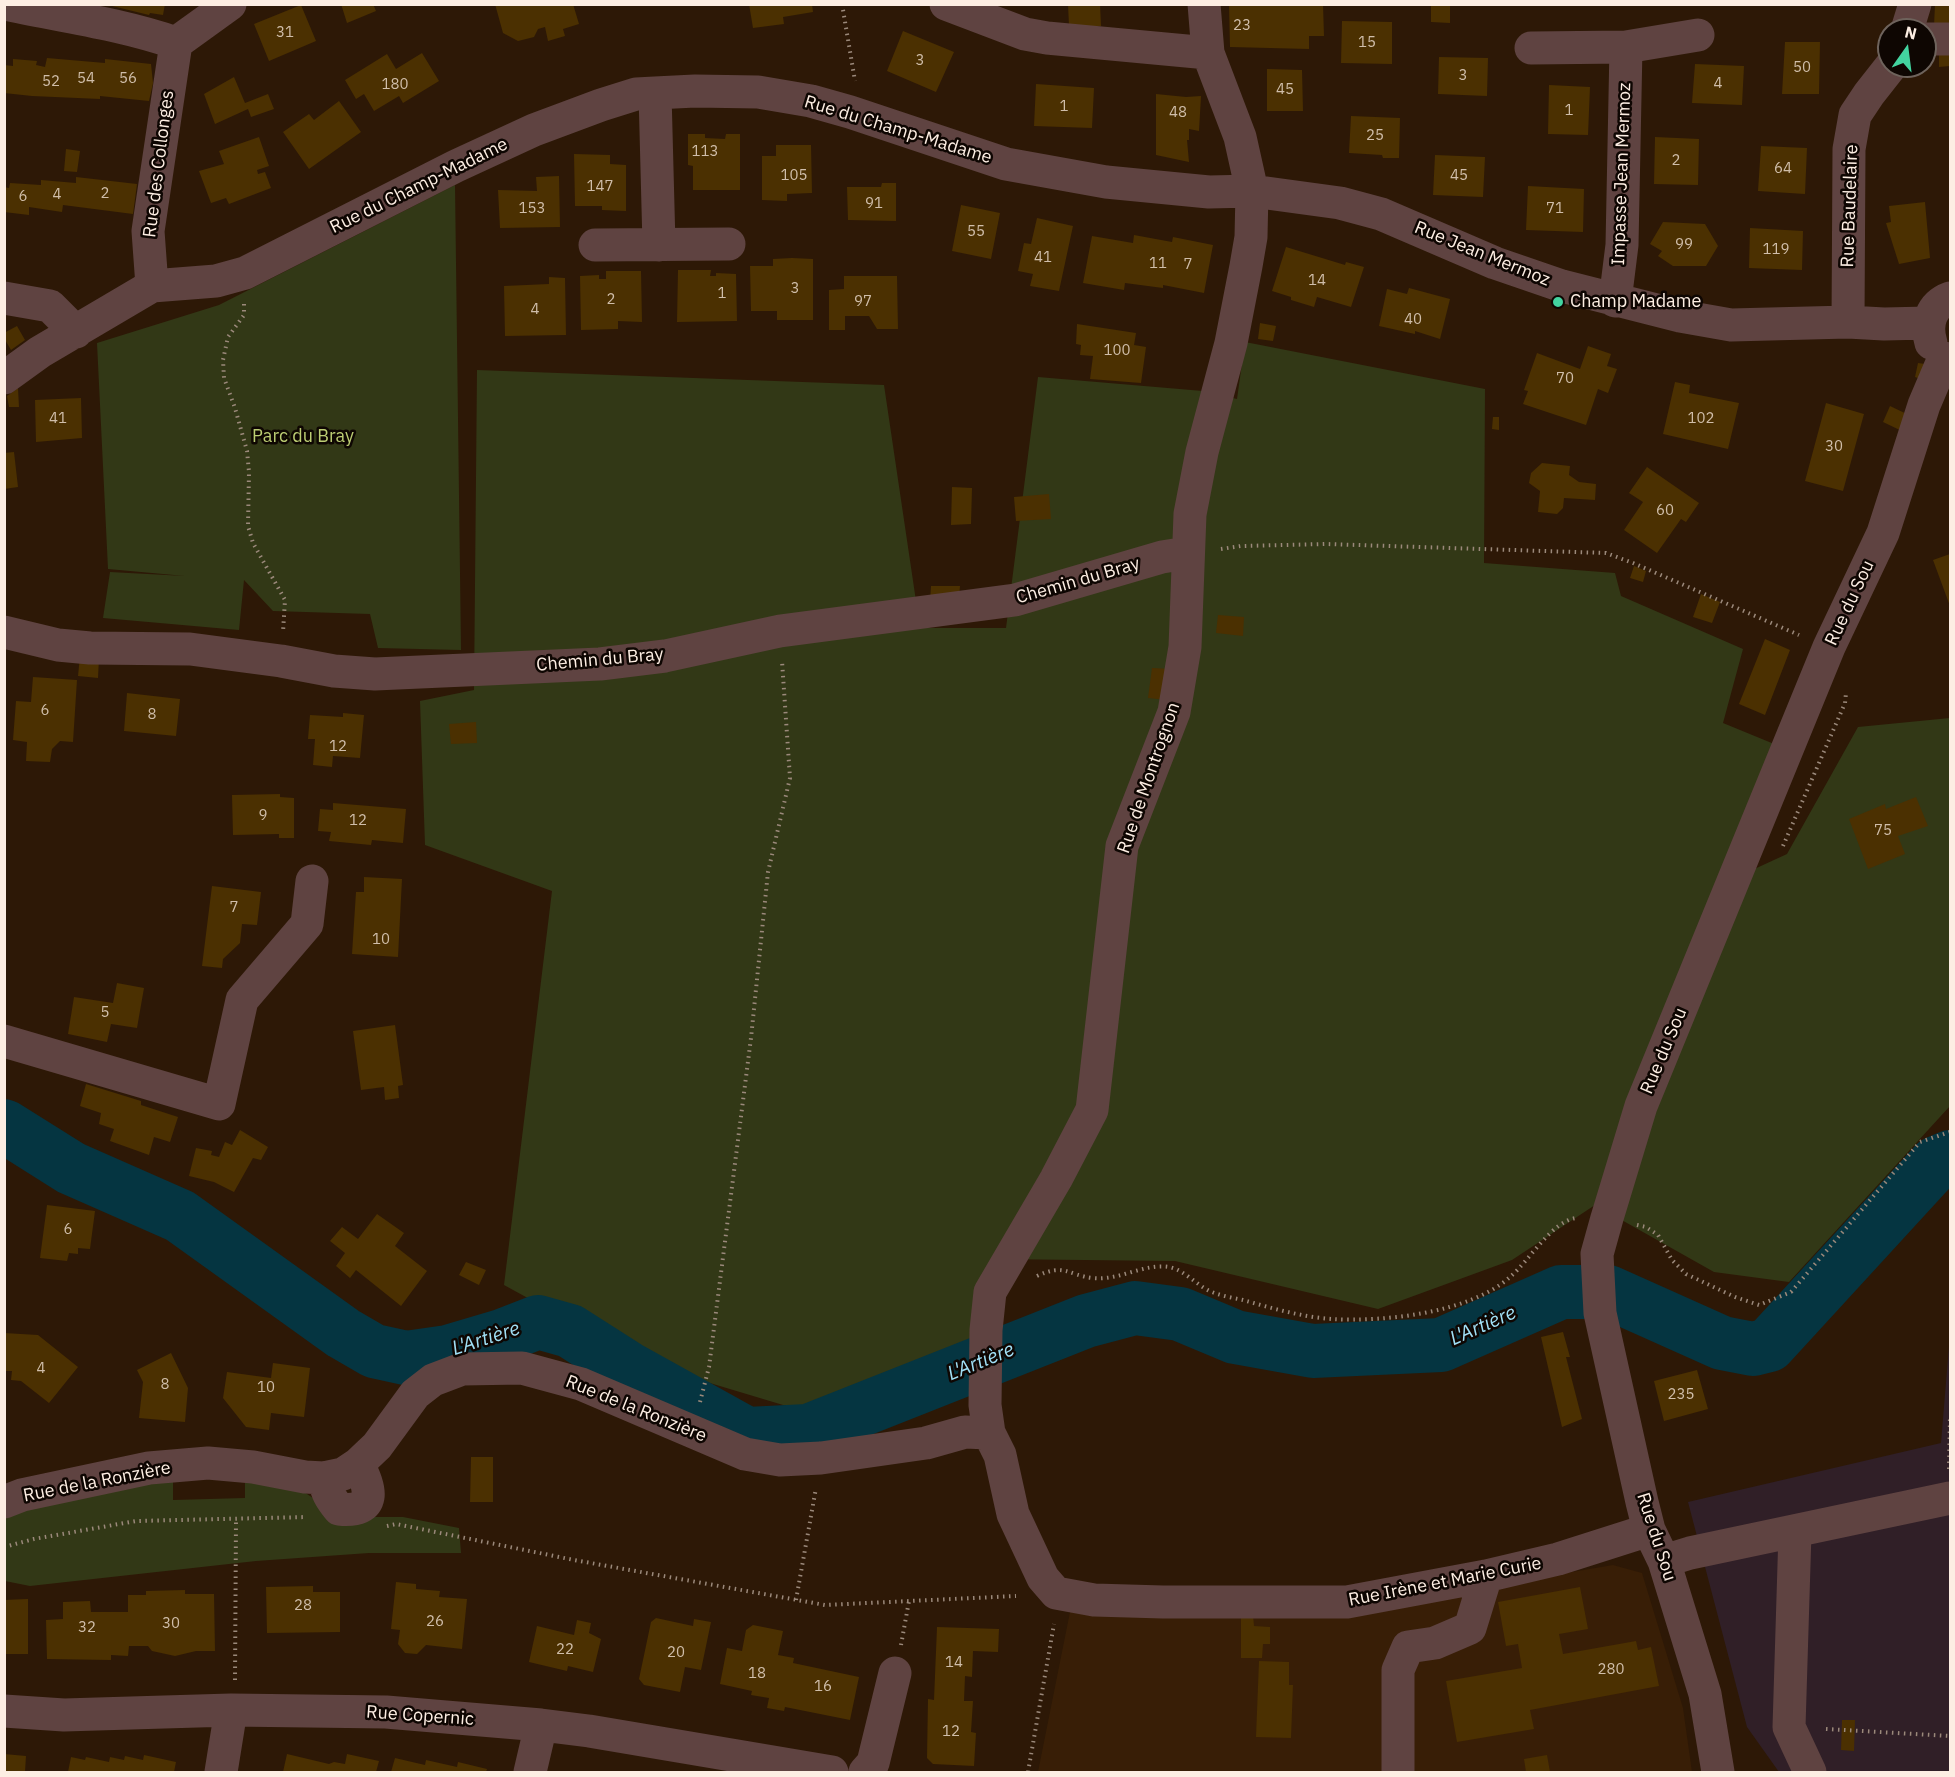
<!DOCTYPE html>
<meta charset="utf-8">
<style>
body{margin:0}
#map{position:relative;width:1955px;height:1777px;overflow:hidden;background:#2d1806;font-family:"IBM Plex Sans",sans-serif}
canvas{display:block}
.frame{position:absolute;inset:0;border:6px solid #fdeee3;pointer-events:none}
.north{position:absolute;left:1877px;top:18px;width:60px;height:60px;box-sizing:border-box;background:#0e0602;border:2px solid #6e635c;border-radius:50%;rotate:14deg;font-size:16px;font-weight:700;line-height:24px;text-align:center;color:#fdeee3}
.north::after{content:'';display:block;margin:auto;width:21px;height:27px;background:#43d4a0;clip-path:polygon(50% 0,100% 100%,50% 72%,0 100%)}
</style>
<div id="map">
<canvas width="1955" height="1777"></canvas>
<div class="frame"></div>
<div class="north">N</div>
</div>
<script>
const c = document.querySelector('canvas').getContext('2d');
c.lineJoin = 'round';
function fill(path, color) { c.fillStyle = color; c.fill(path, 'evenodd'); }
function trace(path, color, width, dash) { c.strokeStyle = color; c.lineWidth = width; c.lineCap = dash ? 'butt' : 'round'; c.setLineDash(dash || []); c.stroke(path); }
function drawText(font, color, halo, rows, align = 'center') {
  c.font = font + ' "IBM Plex Sans",sans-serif'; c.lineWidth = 5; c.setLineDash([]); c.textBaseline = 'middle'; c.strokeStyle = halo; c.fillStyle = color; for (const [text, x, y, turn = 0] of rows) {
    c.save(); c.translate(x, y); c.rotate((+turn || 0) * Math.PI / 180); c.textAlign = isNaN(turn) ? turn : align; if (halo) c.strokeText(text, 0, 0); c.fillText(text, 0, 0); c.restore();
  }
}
fill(new Path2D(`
 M1949,1346H1950V1772H1779L1747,1727L1688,1502L1941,1443Z`), '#301f27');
fill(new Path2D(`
 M1613,1565L1642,1573L1683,1708L1692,1772H1038L1070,1612L1361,1608Z`), '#381e06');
fill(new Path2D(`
 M455,185L461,650L378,648L370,614L273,611L244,580L239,630L103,618L110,572L185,576L108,569L97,343L219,305Z
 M1245,342L1485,389L1484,563L1615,573L1621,596L1743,649L1723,723L1779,746L1724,883L1787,854L1858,727L1950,718V1106L1789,1282L1714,1272L1595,1205L1512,1260L1378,1309L1175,1261L991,1259L970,1389L813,1414L650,1365L504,1285L552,891L425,845L420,701L474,690L477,370L884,385L920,628H1006L1038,377L1203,391L1237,399Z
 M245,1476L301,1490L316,1500L372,1517H403L459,1528L461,1553H369L256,1561L30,1586L5,1581V1513L173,1477V1500L245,1498Z`), '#323816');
trace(new Path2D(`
 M4,1126L71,1168L180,1216L343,1333L374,1351L406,1358L448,1352L502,1336L538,1322L570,1331L628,1368L747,1434L808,1431L1086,1321L1135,1308L1180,1314L1235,1337L1313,1351L1441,1345L1561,1292H1608L1722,1343L1753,1349L1769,1345L1936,1163L1950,1157`), '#053541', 54);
fill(new Path2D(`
 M104,4H165L163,15L150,13L149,15Z
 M341,4H373L376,11L347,23Z
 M495,4H573L579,24L563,29L565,36L548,41L545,27L538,29L534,37L518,41L503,33Z
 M749,4H812L813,12L783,17L784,24L753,28Z
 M1068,4H1100L1101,26H1069Z
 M1229,4H1323L1324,36H1309V49L1230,47Z
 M1431,4H1450V23L1431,22Z
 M1935,4H1950V28L1934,26Z
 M301,5L316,41L269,61L254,24Z
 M1342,21L1392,22V64L1341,63Z
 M903,31L954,52L936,92L887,71Z
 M1785,42H1820L1819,94H1782Z
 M1949,46L1950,66L1939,67V47Z
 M422,53L439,81L403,103L399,96L374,111L364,94L356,99L345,80L387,54L396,69Z
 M1439,57L1488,58L1487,96L1438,94Z
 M47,58L105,63V59L151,64L153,83L149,101L100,96V99L32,96L4,93V65L13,66V59L37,61L36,65L45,67Z
 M1695,64L1744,66L1742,105L1692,103Z
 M1267,69L1302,70L1303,111H1267Z
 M234,77L245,103L268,94L274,109L251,117L248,109L215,124L204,94Z
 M1036,84L1094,88L1092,128L1034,126Z
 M1549,85L1590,87L1588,135L1548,134Z
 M1156,94L1186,97L1201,96L1199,131L1189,129V140H1187L1189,162L1156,155Z
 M339,101L361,132L309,169L283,132L309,114L314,120Z
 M1351,116L1400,118L1399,158H1383L1382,155L1349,153Z
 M688,134H705V138L725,139L726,134H740V190H693V166L688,165Z
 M259,137L269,166L257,170L258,174L265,172L271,188L229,204L226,198L211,203L199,171L224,164L219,151Z
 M1655,137L1699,139L1698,185L1654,184Z
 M776,145H811L812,193L787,194V201L762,200V156H776Z
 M1761,146L1807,148L1805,194L1758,191Z
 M66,149L80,151L77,172L64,171Z
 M574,154L610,155V164L626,165V211L602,210V206H575Z
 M1435,155L1485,157L1483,197L1433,195Z
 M559,176L560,227L500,228L498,190L537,191L536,177Z
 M76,177L137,184L133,214L63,205L62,212L29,207V215L4,212V187L9,188L10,183L41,185V180L76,183Z
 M882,183H896V221L848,220L847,187H881Z
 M1528,186L1584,189L1583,232L1526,230Z
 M1925,202L1930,258L1899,264L1886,223L1891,222L1889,206Z
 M961,205L1000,213L991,259L952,251Z
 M1037,218L1073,226L1059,291L1030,286L1033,274L1018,271L1024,243L1031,244Z
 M1663,222L1705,224L1718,246L1706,266H1673L1658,256L1662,251L1650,244Z
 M1750,228L1803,231L1802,270L1749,268Z
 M1134,235L1172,242L1173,237L1213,245L1204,293L1163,285V288L1125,283L1124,290L1083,283L1092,236L1133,243Z
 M1286,247L1345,265L1346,262L1364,267L1351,307L1317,297L1314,307L1291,300V297L1272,291Z
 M792,258L813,259V320H777V311H751L750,266H773V259Z
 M678,270H711L710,276H716V273L736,274L737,321L677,322Z
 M606,271H641L642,322L618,321V329L581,330L580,276L599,275V279H606Z
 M844,276H897L898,329H877L869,316H845V330H829V290L844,289Z
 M549,277L565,278L566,335L505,336L504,286L549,284Z
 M1409,288L1450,299L1440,339L1415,331V334L1379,326L1387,289L1407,294Z
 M1260,323L1276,326L1273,341L1258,339Z
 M1077,324L1136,333L1134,345L1146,347L1141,383L1090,379L1093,356L1080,355L1081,345L1076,344Z
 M17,326L25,340L11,350L4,338V333Z
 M1588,346L1611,354L1607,366L1617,369L1608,393L1598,389L1586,425L1523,404L1528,391L1524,390L1537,353L1580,369Z
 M1918,363L1925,364L1921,379L1915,377Z
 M1675,382L1690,385L1689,393L1739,403L1728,449L1663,434Z
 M18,388L19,407H9L7,396Z
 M81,398L82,438L36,442L35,400Z
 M1826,403L1864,414L1843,491L1805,481Z
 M1890,406L1911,416L1906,433L1883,422Z
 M1493,417H1499V430L1492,429Z
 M14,452L18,487L4,489V453Z
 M1542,463L1570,466L1569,475L1579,482L1596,484L1595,500L1564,498L1563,508L1557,514L1538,512L1540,491L1529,483L1531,473Z
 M1647,467L1699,503L1686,522L1681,519L1657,553L1624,530L1643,502L1629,493Z
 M952,487L972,488L971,524L951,525Z
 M1049,494L1051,519L1016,521L1014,497Z
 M1950,554V606L1933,560Z
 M1634,566L1646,571L1643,582L1630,578Z
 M931,586H960L959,597L930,602Z
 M1701,594L1720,602L1712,623L1693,617Z
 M1218,615L1244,617L1243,636L1216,633Z
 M1765,639L1790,650L1765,715L1739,704Z
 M80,656L99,658L98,678L78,676Z
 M1152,668L1172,669L1167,700L1148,698Z
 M33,677L77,680L73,742L60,741L52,749L50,762L26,761L27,742L13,740L16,701L31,702Z
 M127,693L180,699L176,736L124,731Z
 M343,713L364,715L360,758L333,756L332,767L313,765L315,739H308L310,715L343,717Z
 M476,722L477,743L451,744L449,724Z
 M280,794V797L294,798V838H279V834L233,835L232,795Z
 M1916,797L1928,826L1898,836L1905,854L1868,869L1849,819L1885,804L1886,809Z
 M333,803L406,809L403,843L372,840L371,845L329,841L331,832L318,831L320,809L333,810Z
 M364,877L402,879L398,957L352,954L356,892H364Z
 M212,886L261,892L257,925L242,924L240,943L223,959L222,968L202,966Z
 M117,983L144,988L137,1028L111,1024L107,1042L68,1034L74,997L113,1003Z
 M395,1025L403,1085L398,1086L399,1098L385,1100L384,1087L361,1090L353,1031Z
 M86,1084L141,1101V1105L178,1117L170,1142L154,1137L149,1155L110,1141L114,1129L99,1124L101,1113L80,1106Z
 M240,1130L268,1147L261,1160L253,1158L234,1192L214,1182L189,1176L196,1148L212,1151L211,1155L219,1157L225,1142L232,1145Z
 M47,1205L95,1211L90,1249L78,1248V1254L69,1253L67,1261L40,1258Z
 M377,1214L404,1233L395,1246L427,1271L401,1306L356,1270L350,1278L336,1266L345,1253L330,1241L342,1227L358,1239Z
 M466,1262L486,1270L479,1285L459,1275Z
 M1563,1332L1570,1357H1566L1582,1419L1562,1427L1541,1337Z
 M4,1333L38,1335L78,1367L49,1403L21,1381L11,1380L12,1371H4Z
 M171,1353L188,1388L185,1422L139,1418L143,1382L137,1370Z
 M273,1363L310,1368L304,1417L271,1413L269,1430L246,1427L223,1398L227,1372L271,1378Z
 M1697,1370L1708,1409L1664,1421L1654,1381Z
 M471,1457H493V1502H470Z
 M396,1582L416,1584V1589L440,1591L439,1597L467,1599L462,1649L426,1645L417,1654L405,1653L398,1644L400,1630L391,1629Z
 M313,1586V1592H340V1632L267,1633L266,1587Z
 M1580,1587L1588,1629L1559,1634L1563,1654L1636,1641L1638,1650L1651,1647L1659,1686L1530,1710L1534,1729L1457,1742L1446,1681L1522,1668L1518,1644L1506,1646L1498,1602Z
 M185,1590V1594H214L215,1651H196L175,1656L152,1651L148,1646H129L128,1656L111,1655V1660L47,1659L46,1620L63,1619V1602L90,1601L91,1612H128V1595H146V1591Z
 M28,1599V1654H4V1600Z
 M1241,1615H1253L1254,1626L1270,1627V1644H1263L1262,1658H1241Z
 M656,1618L693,1626L694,1619L711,1622L701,1670L685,1667L680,1692L644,1685L639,1679L651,1622Z
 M577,1620L591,1623L589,1633L601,1639L593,1672L568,1666L567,1671L529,1662L537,1626L574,1635Z
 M753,1625L783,1631L778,1655L794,1658L793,1663L859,1677L850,1720L785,1707L784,1711L767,1708L769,1698L751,1695L752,1691L720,1684L727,1648L742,1651L746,1630Z
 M937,1627L999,1629L998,1652L973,1651L972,1677L965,1676L964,1701H973L971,1732L976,1733L974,1766L933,1764L927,1758L928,1699L934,1700Z
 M1259,1661L1289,1662V1685H1293L1291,1738L1256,1737Z
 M1842,1720H1855L1854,1751L1841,1750Z
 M4,1754L26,1756L25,1772H4Z
 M287,1754L329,1764L334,1762L345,1764L347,1754L379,1761L376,1772H283Z
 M144,1755L176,1762L174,1772H68L71,1757L85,1760L86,1757L109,1762L110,1757L124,1760L125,1756L143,1760Z
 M1547,1755L1550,1772H1526L1524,1759Z
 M395,1758L425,1765L426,1760L457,1767L458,1762L487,1769L486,1772H391Z`), '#4b3001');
trace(new Path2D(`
 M842,4L855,81
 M244,304V315L228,337L223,360L224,378L235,408L247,451L249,472L248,526L253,543L285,600L283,632
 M1221,549L1241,546L1326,544L1606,553L1633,563L1799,635
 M1783,846L1845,703L1846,693
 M1637,1225L1646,1227L1658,1235L1672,1260L1686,1274L1735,1297L1759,1305L1791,1292L1920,1142L1950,1132
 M1037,1276C1065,1263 1067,1275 1093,1278C1119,1281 1144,1263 1169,1267C1185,1270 1197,1286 1212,1292C1222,1296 1233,1298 1243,1300C1271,1308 1302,1317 1332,1319C1384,1322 1470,1313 1510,1277C1529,1261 1552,1221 1576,1218
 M700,1402L709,1367L751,1038L768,872L790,778L782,661
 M1949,1469L1950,1415
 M387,1526L396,1524L574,1560L825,1605L1016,1596
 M4,1547L34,1539L136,1521L307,1517
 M796,1600L816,1488
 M901,1645L909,1601
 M235,1680L236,1519
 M1826,1729L1950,1736
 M1028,1772L1054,1624`), '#9b897b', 4, [1.5, 4.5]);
trace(new Path2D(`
 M5,4C62,16 121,24 176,43
 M946,4L1025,34L1047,38L1208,53
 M1204,4L1208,53L1240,137L1252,191L1251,237L1246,266L1231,343L1202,452L1190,514L1185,647L1174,712L1122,846L1092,1110L1056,1179L990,1292L986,1330L985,1405L989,1433L1000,1455L1013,1514L1043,1578L1056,1593L1094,1600L1163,1602H1347L1486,1576L1558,1559L1649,1530
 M1907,30L1915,4
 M1925,39H1950
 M1626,47L1698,35
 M1531,48L1626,47L1622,245L1615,301
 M655,93L659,245
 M595,245L729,244
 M152,286L148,231L176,43L230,4
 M4,298L50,306L76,332
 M1848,322L1849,149L1855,115L1869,94L1891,66
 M1931,343C1925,324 1931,305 1950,298
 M4,378L40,352L152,286L216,281L245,273L456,166L534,130L601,105L636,94L655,93L695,91L758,92L811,101L850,112L1006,164L1106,182L1209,192L1252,191L1340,203L1381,214L1495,263L1562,286L1680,316L1731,325L1848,322L1884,324L1928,323
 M4,632L58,645L90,648L190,649L281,661L334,671L375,674L600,664L665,656L780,631L1015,600L1162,557L1187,553
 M4,1041L219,1104L242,1000L307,924L312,881
 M324,1478C326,1491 330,1498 339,1509C378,1513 371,1488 358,1464
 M4,1502L22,1495L149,1468L208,1463L253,1467L305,1477L324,1478L343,1474L358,1464L377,1446L415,1394L433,1380L462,1369L522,1368L581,1384L745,1454L780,1460L821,1458L926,1443L965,1432L989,1433
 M1795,1532L1789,1727L1810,1772
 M1664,1561L1690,1553L1950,1498
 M4,1711L64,1715L231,1710L386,1712L541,1725L589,1731L832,1772
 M221,1772L231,1710
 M530,1772L541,1725
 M865,1772L873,1763L895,1673
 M1398,1772V1670L1408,1647L1435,1643L1470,1628L1486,1576
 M1718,1772L1705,1694L1664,1561L1649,1530L1642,1502L1600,1313L1597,1254L1607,1218L1641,1106L1829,647L1883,533L1924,405L1944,358`), '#5f4341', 33);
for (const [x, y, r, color] of [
 [1558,302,6,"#43d4a0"]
]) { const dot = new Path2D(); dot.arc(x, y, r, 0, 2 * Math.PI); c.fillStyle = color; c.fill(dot); trace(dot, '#0e0602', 2); }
drawText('15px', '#d0beaa', null, [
 ["23",1242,26],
 ["31",285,33],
 ["15",1367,43],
 ["3",920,61],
 ["50",1802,68],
 ["3",1463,76],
 ["54",86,79],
 ["56",128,79],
 ["52",51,82],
 ["4",1718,84],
 ["180",395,85],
 ["45",1285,90],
 ["1",1064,107],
 ["1",1569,111],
 ["48",1178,113],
 ["25",1375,136],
 ["113",705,152],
 ["2",1676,161],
 ["64",1783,169],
 ["105",794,176],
 ["45",1459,176],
 ["147",600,187],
 ["2",105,194],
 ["4",57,195],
 ["6",23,197],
 ["91",874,204],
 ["153",532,209],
 ["71",1555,209],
 ["55",976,232],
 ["99",1684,245],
 ["119",1776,250],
 ["41",1043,258],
 ["11",1158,264],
 ["7",1188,265],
 ["14",1317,281],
 ["3",795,289],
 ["1",722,294],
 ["2",611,300],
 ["97",863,302],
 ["4",535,310],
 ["40",1413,320],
 ["100",1117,351],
 ["70",1565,379],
 ["41",58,419],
 ["102",1701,419],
 ["30",1834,447],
 ["60",1665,511],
 ["6",45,711],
 ["8",152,715],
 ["12",338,747],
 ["9",263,816],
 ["12",358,821],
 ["75",1883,831],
 ["7",234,908],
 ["10",381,940],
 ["5",105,1013],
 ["6",68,1230],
 ["4",41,1369],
 ["8",165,1385],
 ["10",266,1388],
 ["235",1681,1395],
 ["28",303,1606],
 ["26",435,1622],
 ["30",171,1624],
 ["32",87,1628],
 ["22",565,1650],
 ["20",676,1653],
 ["14",954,1663],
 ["280",1611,1670],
 ["18",757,1674],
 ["16",823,1687],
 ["12",951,1732]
]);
drawText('18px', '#fdeee3', '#0e0602', [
 ["Rue du Champ-Madame",898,130,17],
 ["Rue des Collonges",159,164,-83],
 ["Impasse Jean Mermoz",1622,174,-88],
 ["Rue du Champ-Madame",419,186,-26],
 ["Rue Baudelaire",1850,206,-88],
 ["Rue Jean Mermoz",1482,254,22],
 ["Chemin du Bray",1078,581,-16],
 ["Rue du Sou",1850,603,-65],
 ["Chemin du Bray",600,660,-5],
 ["Rue de Montrognon",1149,778,-71],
 ["Rue du Sou",1664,1051,-67],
 ["Rue de la Ronzière",636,1409,22],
 ["Rue de la Ronzière",97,1482,-11],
 ["Rue du Sou",1656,1537,72],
 ["Rue Irène et Marie Curie",1445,1582,-11],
 ["Rue Copernic",420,1716,4]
]);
drawText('18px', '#fdeee3', '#0e0602', [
 ["Champ Madame",1570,302]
], 'left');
drawText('18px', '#bccd73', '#0e0602', [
 ["Parc du Bray",303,437]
]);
drawText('italic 20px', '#a0dff5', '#0e0602', [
 ["L'Artière",1483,1326,-24],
 ["L'Artière",486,1339,-18],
 ["L'Artière",981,1362,-22]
]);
</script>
